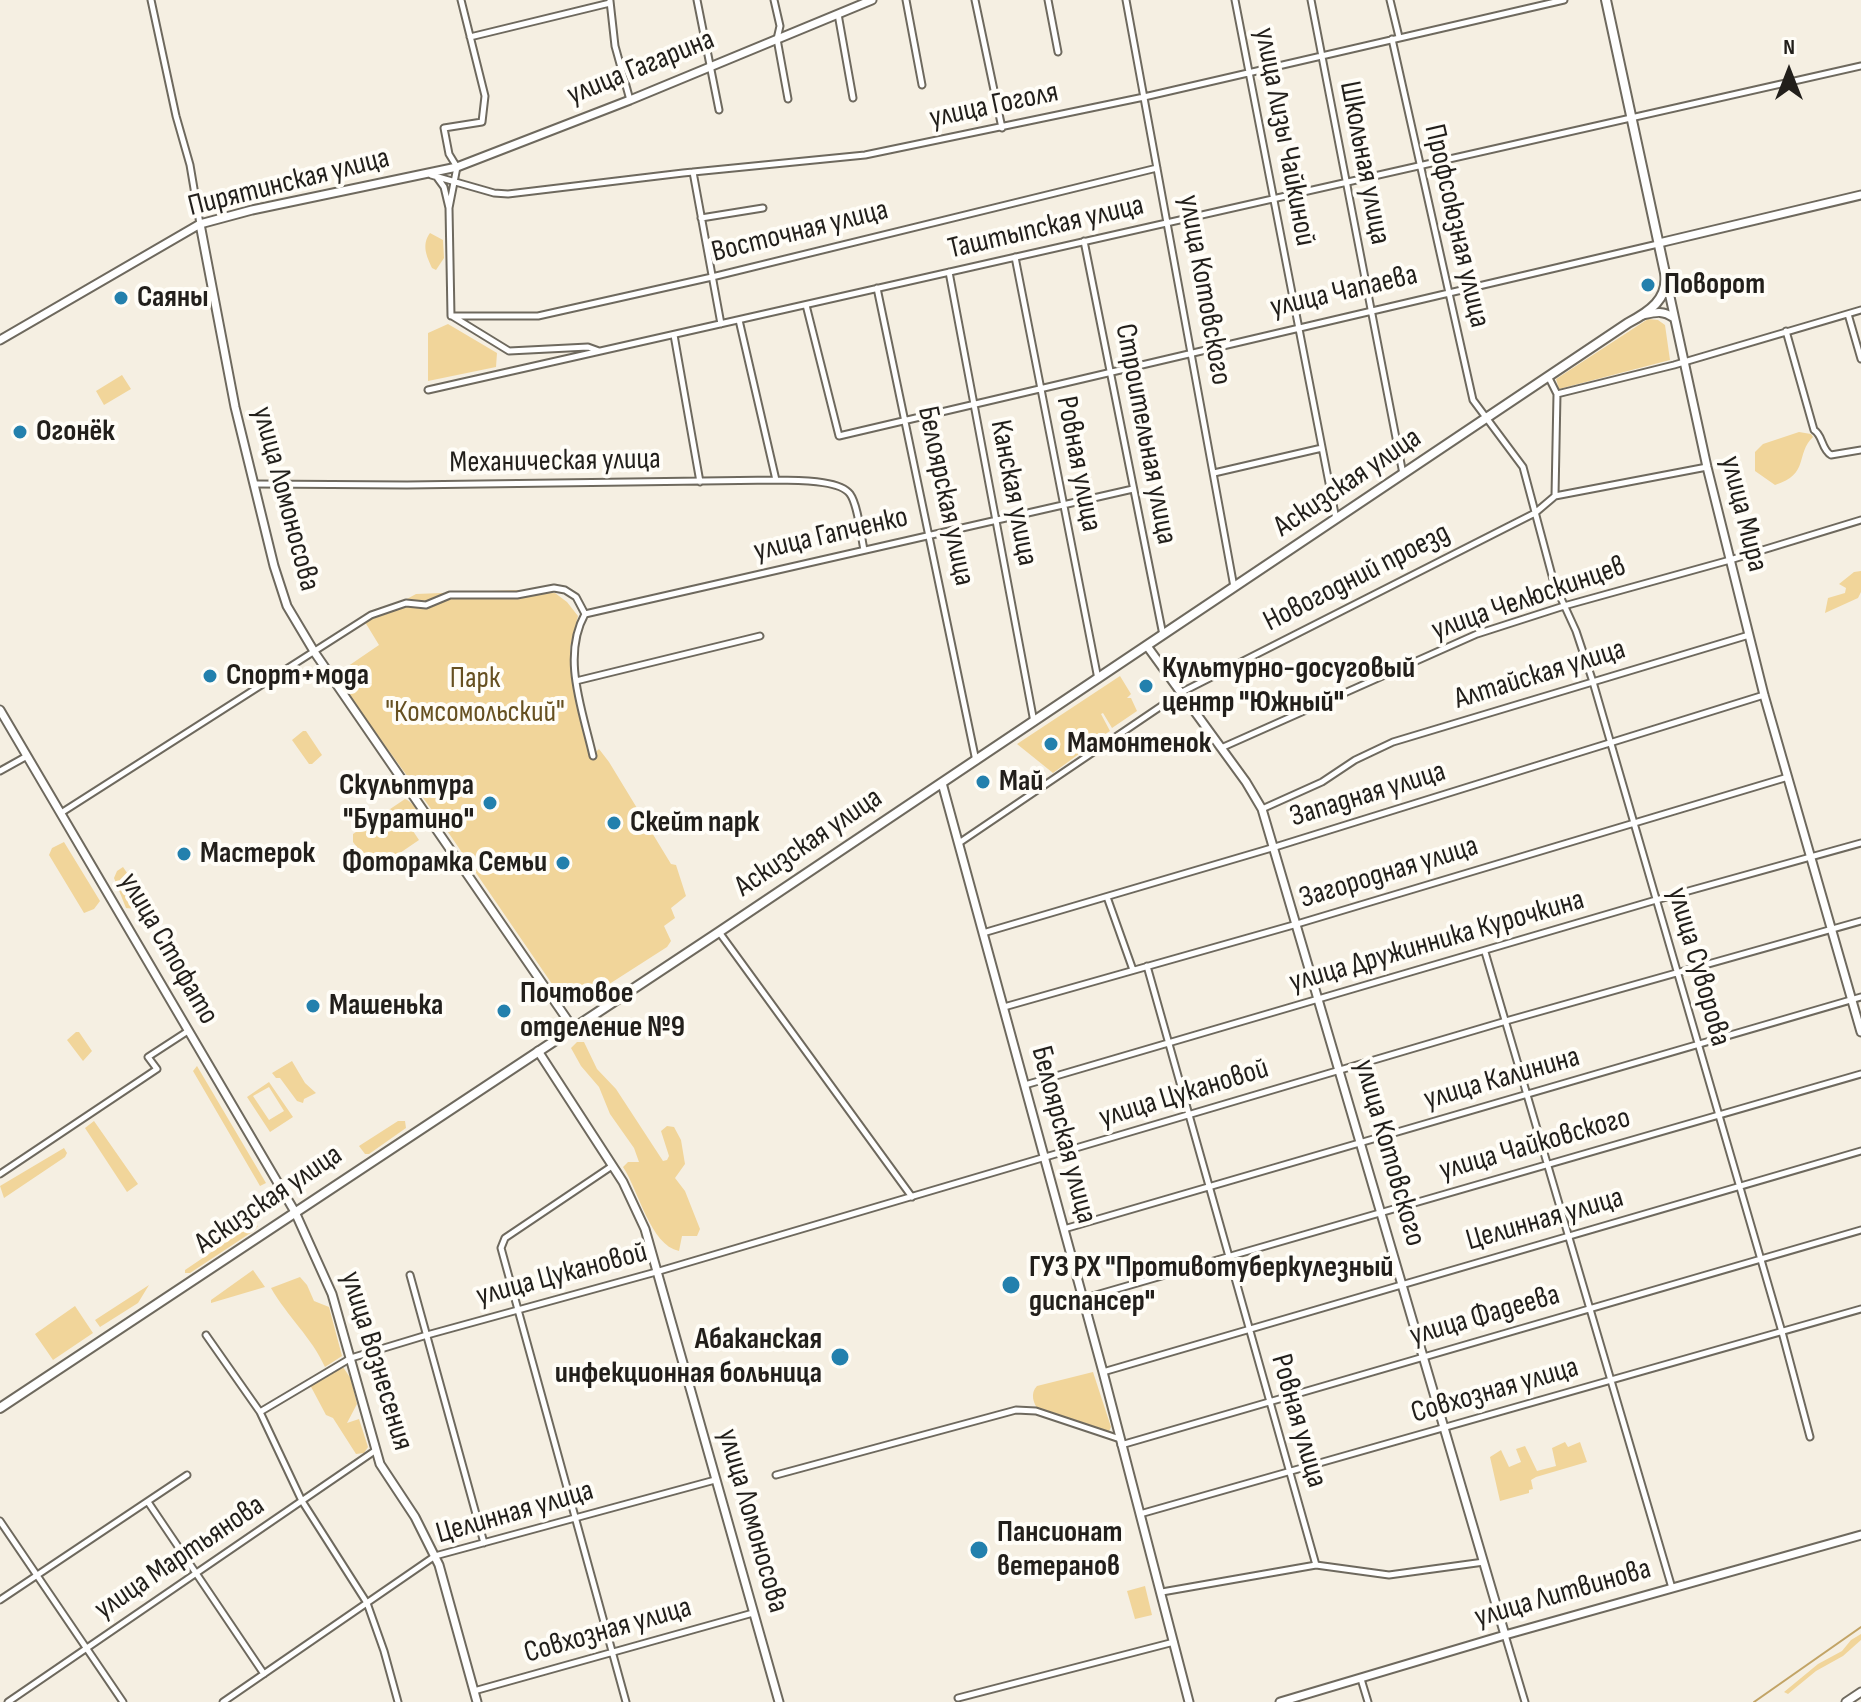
<!DOCTYPE html>
<meta charset="utf-8">
<style>
body{margin:0}
#map{position:relative;width:1861px;height:1702px;overflow:hidden;background:#f5efe2;font-family:"Sofia Sans Condensed",sans-serif}
canvas{display:block}
.north{position:absolute;left:1749px;top:32px;width:80px;height:80px;-webkit-text-stroke:6px #fffdf7;paint-order:stroke;rotate:0deg;font-size:22px;font-weight:700;line-height:32px;text-align:center;color:#221f1b}
.north::after{content:'';display:block;margin:auto;width:28px;height:36px;background:#221f1b;clip-path:polygon(50% 0,100% 100%,50% 72%,0 100%)}
</style>
<div id="map">
<canvas width="1861" height="1702"></canvas>
<div class="north">N</div>
</div>
<script>
const c = document.querySelector('canvas').getContext('2d');
c.lineJoin = 'round';
function fill(path, color) { c.fillStyle = color; c.fill(path, 'evenodd'); }
function trace(path, color, width, dash) { c.strokeStyle = color; c.lineWidth = width; c.lineCap = dash ? 'butt' : 'round'; c.setLineDash(dash || []); c.stroke(path); }
function drawText(font, color, halo, rows, align = 'center') {
  c.font = font + ' "Sofia Sans Condensed",sans-serif'; c.lineWidth = 8; c.setLineDash([]); c.textBaseline = 'middle'; c.strokeStyle = halo; c.fillStyle = color; for (const [text, x, y, turn = 0] of rows) {
    c.save(); c.translate(x, y); c.rotate((+turn || 0) * Math.PI / 180); c.textAlign = isNaN(turn) ? turn : align; if (halo) c.strokeText(text, 0, 0); c.fillText(text, 0, 0); c.restore();
  }
}
fill(new Path2D(`
 M430,233L443,240L444,258L436,270L432,268C427,257 421,245 430,233Z
 M1648,319L1658,320L1665,325L1670,360L1559,389L1556,379Z
 M448,324L497,353L496,367L428,381V333Z
 M122,375L131,389L104,405L96,391Z
 M1799,432L1811,434L1813,437C1795,454 1810,474 1775,485L1755,471V452L1763,444Z
 M1861,571V592L1858,598L1825,613L1828,598L1845,593L1846,588L1839,584L1854,572Z
 M517,590L555,593L567,602L578,616L570,647L573,683L590,757L599,749L609,762L671,864L676,865L686,896L671,908L675,918L664,926L671,941L667,947L575,1006L563,1000L450,835L336,678L338,673L379,645L365,622L416,594Z
 M1120,676L1131,694L1127,698H1131L1137,711L1112,728L1103,713L1101,714L1110,731L1093,742L1085,730L1074,737L1083,751L1053,773L1017,744Z
 M303,731H306L322,755L312,764H309L292,740Z
 M405,799C412,801 420,813 421,821L411,828L419,840L397,855L396,859L378,875L353,842V834Z
 M64,842L100,901L94,909L84,913L49,855L52,848Z
 M123,867L132,880L131,895L136,904L135,909L126,908L114,878L117,871Z
 M76,1032H79L92,1051L83,1061L67,1040Z
 M577,1042H584L597,1069L616,1089L663,1161L667,1160L669,1156L661,1131L667,1126L674,1127L681,1140L685,1164L675,1178L685,1191L700,1229L697,1236H682L679,1251C650,1245 639,1191 623,1167L628,1162H639L634,1148L610,1114L599,1087L581,1066L571,1048Z
 M292,1061L305,1083L316,1093L304,1099L303,1103L297,1101L280,1078H276L272,1073Z
 M197,1066L266,1183L260,1186L193,1071Z
 M269,1082L293,1117L270,1132L247,1097ZM269,1087L284,1111L269,1120L253,1096Z
 M94,1121L138,1184L127,1192L85,1128Z
 M398,1121H405L406,1128L369,1154H365L359,1146Z
 M64,1148L67,1153L65,1157L4,1198L0,1186Z
 M253,1224L258,1226L255,1230L190,1273H185V1270Z
 M253,1270L265,1287L211,1303V1300Z
 M300,1277L307,1285L314,1301L329,1307L342,1356L325,1367C312,1338 287,1316 271,1288Z
 M149,1285L138,1303L100,1327L95,1320Z
 M75,1306L93,1333L53,1360L35,1334Z
 M343,1367L351,1379L357,1404L347,1423L359,1419L368,1447L364,1453L356,1454L333,1418L326,1415L309,1383Z
 M1093,1372L1111,1427L1108,1433L1039,1410C1033,1404 1030,1393 1037,1386Z
 M1565,1442L1568,1447L1580,1442L1587,1462L1536,1477L1531,1480L1533,1489L1529,1490V1493L1500,1501L1490,1457L1501,1450L1509,1467L1521,1462L1516,1449L1525,1446L1537,1471L1556,1466L1552,1448Z
 M1145,1586L1152,1615L1135,1619L1127,1591Z
 M1861,1634V1640L1843,1656L1816,1671L1788,1694L1784,1692L1818,1664L1842,1651L1851,1640Z`), '#f1d59a');
trace(new Path2D(`
 M1754,1702L1861,1627`), '#c2a466', 2);
const street = new Path2D(`
 M151,0L176,116L190,165L200,224
 M697,0L719,110
 M774,0L780,26L777,39L788,99
 M906,0L922,85
 M975,0L1002,128
 M1048,0L1058,52
 M1126,0L1234,587
 M1235,0L1336,519
 M1311,0L1403,474
 M1390,0L1399,37
 M610,1L615,46L630,100
 M838,14L853,98
 M470,37L610,3
 M1392,39L1473,400L1523,467L1554,583L1576,631L1593,682L1782,1332L1810,1437
 M693,172L721,324
 M431,175L494,193L508,194L683,173L865,155L1144,97L1564,0
 M436,176L444,187L449,208L451,316
 M449,208L457,167L449,154L444,128L482,122L485,96L461,0
 M701,218L763,208
 M1084,241L1163,635
 M1015,257L1098,679
 M949,272L1034,722
 M877,288L976,761
 M806,305L839,436L1658,244
 M1848,314L1861,359
 M451,316H538L712,277L1157,168
 M452,316L509,351L588,347L599,351
 M739,320L776,480
 M1786,331L1814,430C1823,435 1821,449 1831,455L1861,450
 M674,335L700,482
 M428,390L1861,66
 M1557,394L1674,365L1861,310
 M1214,473L1322,448
 M256,484L407,485L776,480C795,481 839,479 850,494C858,505 861,536 864,550
 M1555,496L1707,467
 M576,681L760,636
 M1221,748L1477,634L1564,606L1730,560L1861,520
 M593,756C583,711 561,657 585,614L1133,489
 M0,771L27,756
 M1262,809L1322,782L1355,760L1393,742L1749,635
 M61,813L371,615L406,603L426,605L450,595H517L554,588L565,590L576,597L585,614
 M959,843L1182,692L1535,513L1555,496L1557,394L1549,378
 M1107,897L1133,970
 M719,932L912,1197
 M983,933L1275,847L1764,695
 M1485,952L1672,1588
 M1147,966L1316,1565
 M1004,1007L1297,924L1788,777
 M1025,1085L1656,900L1861,843
 M612,1166L505,1238L501,1248L626,1702
 M0,1174L157,1069L148,1057L188,1031
 M1064,1229L1861,997
 M410,1275L484,1543
 M1082,1299L1861,1074
 M206,1335L260,1412L302,1501L367,1603L384,1651L398,1702
 M1103,1372L1861,1151
 M260,1412L351,1358L427,1335L656,1272L1506,1021L1861,921
 M1121,1445L1861,1230
 M776,1475L1016,1410L1036,1411L1120,1439
 M148,1502L264,1674
 M1140,1514L1861,1309
 M0,1521L123,1702
 M1162,1592L1316,1565L1389,1575L1484,1562
 M0,1600L187,1475
 M1505,1635L1525,1702
 M1361,1679L1368,1702
 M474,1691L753,1613
 M958,1698L1174,1642
 M8,1702L376,1450
 M223,1702L435,1556L715,1480`);
const secondary = new Path2D(`
 M200,224L235,407L274,566L287,606L315,653L573,1028
 M1659,243L1861,195
 M1667,283L1707,467L1764,695L1861,1032
 M1643,315C1656,312 1663,310 1674,318
 M0,340L200,224L252,210L457,167L630,100L872,0
 M1147,646L1246,782L1262,809L1505,1635
 M0,710L295,1212L332,1294L380,1464L415,1517L439,1565L477,1702
 M942,783L1103,1372L1189,1702
 M538,1051L623,1182L645,1229L779,1702
 M1280,1702L1505,1635L1861,1535
 M1846,1702L1861,1692`);
const primary = new Path2D(`
 M0,1408L719,932L1628,323C1649,312 1669,299 1665,273L1606,0`);
trace(street, '#6e695e', 9);
trace(secondary, '#6e695e', 11);
trace(primary, '#6e695e', 12);
trace(street, '#fff', 5);
trace(secondary, '#fff', 7);
trace(primary, '#fff', 8);
for (const [x, y, r, color] of [
 [1648,285,8,"#2380ad"],
 [121,298,8,"#2380ad"],
 [20,432,8,"#2380ad"],
 [210,676,8,"#2380ad"],
 [1146,686,8,"#2380ad"],
 [1051,744,8,"#2380ad"],
 [983,782,8,"#2380ad"],
 [490,803,8,"#2380ad"],
 [614,823,8,"#2380ad"],
 [184,854,8,"#2380ad"],
 [563,863,8,"#2380ad"],
 [313,1006,8,"#2380ad"],
 [504,1011,8,"#2380ad"],
 [1011,1285,10,"#2380ad"],
 [840,1357,10,"#2380ad"],
 [979,1550,10,"#2380ad"]
]) { const dot = new Path2D(); dot.arc(x, y, r, 0, 2 * Math.PI); c.fillStyle = color; c.fill(dot); trace(dot, '#fffdf7', 3); }
drawText('30px', '#221f1b', '#fffdf7', [
 ["улица Гагарина",641,68,-22],
 ["улица Гоголя",994,106,-12],
 ["улица Лизы Чайкиной",1284,137,79],
 ["Школьная улица",1364,163,79],
 ["Пирятинская улица",289,183,-14],
 ["Профсоюзная улица",1456,226,77],
 ["Таштыпская улица",1046,228,-13],
 ["Восточная улица",800,232,-14],
 ["улица Котовского",1204,290,80],
 ["улица Чапаева",1344,292,-13],
 ["Строительная улица",1145,434,79],
 ["Механическая улица",555,462,-1],
 ["Ровная улица",1078,464,79],
 ["Аскизская улица",1348,483,-34],
 ["Канская улица",1013,493,79],
 ["Белоярская улица",945,496,78],
 ["улица Ломоносова",285,499,75],
 ["улица Мира",1743,514,76],
 ["улица Гапченко",831,535,-13],
 ["Новогодний проезд",1357,578,-27],
 ["улица Челюскинцев",1529,599,-19],
 ["Алтайская улица",1540,675,-17],
 ["Западная улица",1368,795,-17],
 ["Аскизская улица",809,843,-34],
 ["Загородная улица",1389,873,-17],
 ["улица Дружинника Курочкина",1437,942,-16],
 ["улица Стофато",168,949,60],
 ["улица Суворова",1698,967,74],
 ["улица Калинина",1502,1079,-16],
 ["улица Цукановой",1184,1094,-17],
 ["Белоярская улица",1063,1135,75],
 ["улица Чайковского",1535,1145,-16],
 ["улица Котовского",1389,1153,74],
 ["Аскизская улица",269,1200,-34],
 ["Целинная улица",1545,1220,-16],
 ["улица Цукановой",562,1275,-15],
 ["улица Фадеева",1485,1316,-16],
 ["улица Вознесения",376,1361,73],
 ["Совхозная улица",1495,1391,-16],
 ["Ровная улица",1298,1421,74],
 ["Целинная улица",515,1513,-16],
 ["улица Ломоносова",752,1521,74],
 ["улица Мартьянова",180,1558,-34],
 ["улица Литвинова",1563,1594,-16],
 ["Совхозная улица",608,1631,-16]
]);
drawText('bold 30px', '#221f1b', '#fffdf7', [
 ["Поворот",1664,285],
 ["Саяны",137,298],
 ["Огонёк",36,432],
 ["Культурно-досуговый",1162,669],
 ["центр \"Южный\"",1162,703],
 ["Спорт+мода",226,676],
 ["Мамонтенок",1067,744],
 ["Май",999,782],
 ["Скульптура",474,786,"right"],
 ["\"Буратино\"",474,820,"right"],
 ["Скейт парк",630,823],
 ["Мастерок",200,854],
 ["Фоторамка Семьи",547,863,"right"],
 ["Почтовое",520,994],
 ["отделение №9",520,1028],
 ["Машенька",329,1006],
 ["ГУЗ РХ \"Противотуберкулезный",1029,1268],
 ["диспансер\"",1029,1302],
 ["Абаканская",822,1340,"right"],
 ["инфекционная больница",822,1374,"right"],
 ["Пансионат",997,1533],
 ["ветеранов",997,1567]
], 'left');
drawText('30px', '#665021', '#fffdf7', [
 ["Парк",475,679],
 ["\"Комсомольский\"",475,713]
]);
</script>
